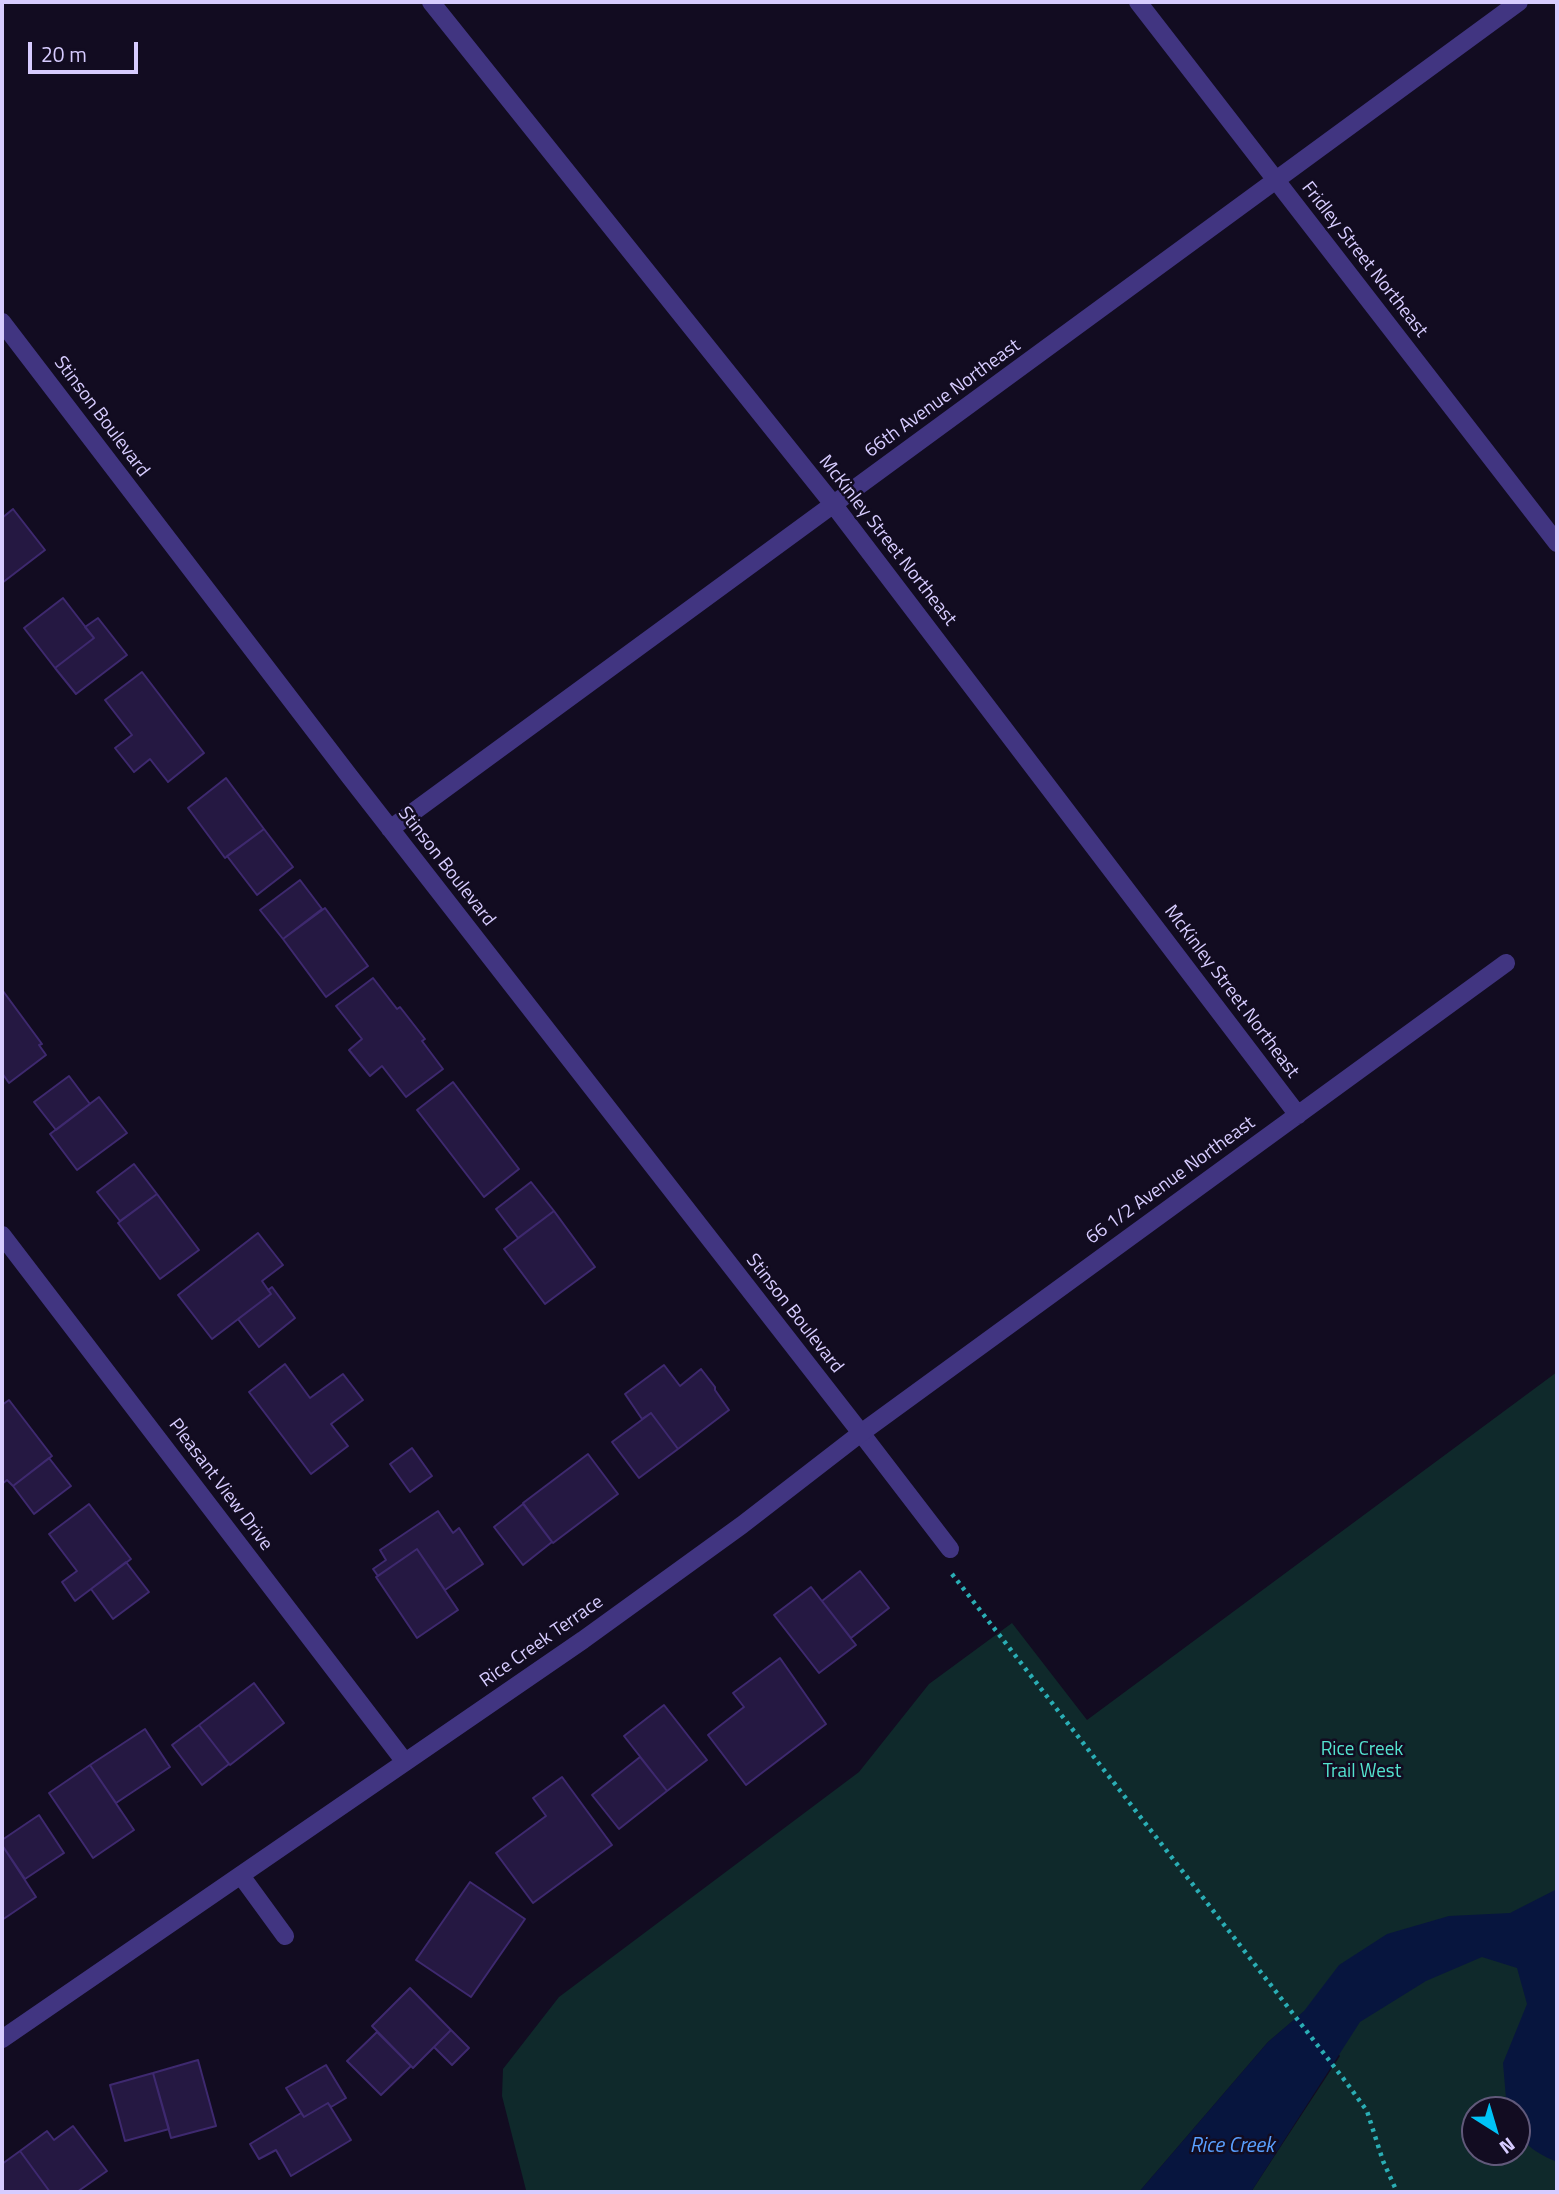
<!DOCTYPE html>
<style>
body{margin:0}
#map{position:relative;width:1559px;height:2194px;overflow:hidden;background:#120c21;font-family:"Titillium Web",sans-serif}
canvas{display:block}
.frame{position:absolute;inset:0;border:4px solid #d7ccff;pointer-events:none}
.north{position:absolute;left:1461px;top:2096px;width:70px;height:70px;box-sizing:border-box;background:#120c21;border:2px solid #61597a;border-radius:50%;rotate:143deg;font-size:19px;font-weight:700;line-height:28px;text-align:center;color:#d7ccff}
.north::after{content:'';display:block;margin:auto;width:24px;height:32px;background:#00c3f7;clip-path:polygon(50% 0,100% 100%,50% 72%,0 100%)}
.scale{position:absolute;left:28px;top:42px;width:110px;height:32px;box-sizing:border-box;border:4px solid #d7ccff;border-top:0;padding-left:9px;font-size:21px;line-height:24px;white-space:nowrap;color:#d7ccff;-webkit-text-stroke:5px #120c21;paint-order:stroke}
</style>
<div id="map">
<canvas width="1559" height="2194"></canvas>
<div class="frame"></div>
<div class="north">N</div>
<div class="scale">20 m</div>
</div>
<script>
const c = document.querySelector('canvas').getContext('2d');
c.lineJoin = 'round';
function fill(path, color) { c.fillStyle = color; c.fill(path, 'evenodd'); }
function trace(path, color, width, dash) { c.strokeStyle = color; c.lineWidth = width; c.lineCap = dash ? 'butt' : 'round'; c.setLineDash(dash || []); c.stroke(path); }
function drawText(font, color, halo, rows, align = 'center') {
  c.font = font + ' "Titillium Web",sans-serif'; c.lineWidth = 5; c.setLineDash([]); c.textBaseline = 'middle'; c.strokeStyle = halo; c.fillStyle = color; for (const [text, x, y, turn = 0] of rows) {
    c.save(); c.translate(x, y); c.rotate((+turn || 0) * Math.PI / 180); c.textAlign = isNaN(turn) ? turn : align; if (halo) c.strokeText(text, 0, 0); c.fillText(text, 0, 0); c.restore();
  }
}
fill(new Path2D(`
 M1557,1372V2192H1251L1340,2056L1306,2010L1268,2042L1139,2192H525L526,2190L502,2096L503,2069L559,1997L859,1772L929,1684L1012,1623L1087,1720ZM1475,2110H1517V2152H1475Z`), '#0f292b');
fill(new Path2D(`
 M1557,1889V1991L1555,1994L1557,2006V2162C1530,2150 1517,2142 1517,2110H1507L1503,2063L1527,2004L1517,1968L1482,1957L1426,1981L1360,2022L1251,2192H1139L1268,2042L1304,2011L1339,1965L1387,1934L1449,1916L1510,1913Z`), '#07153e');
const building = new Path2D(`
 M13,509L45,550L2,583V518Z
 M63,598L94,638L55,668L24,628Z
 M98,618L127,655L76,694L55,668L94,638L85,627Z
 M142,672L204,753L168,782L150,759L134,772L115,748L132,735L105,700Z
 M226,778L264,829L225,858L188,808Z
 M264,829L293,867L257,895L227,856Z
 M300,880L322,909L283,939L260,910Z
 M325,908L368,966L326,997L283,939Z
 M373,978L397,1009L400,1007L425,1039L422,1041L443,1069L406,1097L382,1066L370,1076L349,1050L362,1039L336,1006Z
 M3,991L42,1044L39,1045L46,1055L9,1083L2,1073Z
 M69,1076L90,1104L56,1130L34,1102Z
 M453,1082L519,1169L484,1197L417,1110Z
 M99,1097L127,1133L77,1170L50,1134Z
 M134,1164L157,1194L120,1221L97,1192Z
 M531,1182L554,1211L518,1238L496,1209Z
 M157,1194L199,1250L160,1279L118,1223Z
 M554,1211L595,1267L545,1304L504,1249Z
 M258,1233L283,1265L262,1281L271,1294L212,1339L178,1295Z
 M272,1287L295,1318L259,1347L238,1319L271,1294L268,1290Z
 M285,1364L310,1398L343,1374L363,1400L331,1424L348,1446L311,1474L249,1392Z
 M664,1365L680,1386L701,1369L715,1387V1390L729,1410L678,1449L651,1413L642,1419L625,1394Z
 M9,1400L52,1456L13,1486L7,1480L2,1484V1405Z
 M651,1413L678,1449L639,1478L612,1442Z
 M412,1448L432,1476L410,1492L390,1464Z
 M588,1454L618,1494L553,1543L523,1503Z
 M49,1458L71,1486L34,1514L13,1486Z
 M89,1504L131,1559L75,1601L62,1582L77,1571L49,1534Z
 M523,1504L552,1542L523,1565L494,1527Z
 M438,1511L453,1533L459,1528L483,1564L445,1590L417,1549L378,1576L373,1569L386,1560L380,1550Z
 M417,1549L458,1610L417,1638L376,1577Z
 M126,1562L149,1592L113,1619L91,1589Z
 M860,1571L889,1608L851,1638L822,1601Z
 M811,1587L856,1645L819,1673L774,1615Z
 M780,1658L826,1724L746,1785L708,1735L744,1707L733,1693Z
 M254,1683L284,1723L230,1765L199,1725Z
 M664,1705L707,1760L667,1791L624,1736Z
 M199,1725L229,1764L202,1785L172,1745Z
 M145,1729L170,1767L116,1803L90,1765Z
 M640,1757L667,1791L619,1829L592,1795Z
 M90,1765L134,1830L93,1858L49,1793Z
 M562,1777L612,1845L533,1903L496,1853L546,1816L533,1798Z
 M39,1815L64,1853L25,1879L2,1845V1840Z
 M2,1845L36,1897L2,1920Z
 M470,1882L525,1919L471,1997L416,1960Z
 M410,1988L451,2030L413,2068L372,2026Z
 M451,2030L469,2048L452,2065L434,2047Z
 M377,2032L411,2066L381,2095L347,2061Z
 M198,2060L216,2126L171,2138L153,2073Z
 M326,2065L346,2098L331,2107L328,2103L304,2117L286,2088Z
 M153,2073L169,2129L125,2141L110,2085Z
 M328,2103L351,2140L291,2176L276,2150L259,2159L250,2144L301,2113L304,2117Z
 M73,2126L107,2171L77,2192H50L20,2151L47,2131L54,2140Z
 M20,2151L50,2192H2V2164Z`);
fill(building, '#251842');
trace(building, '#3e296f', 2);
trace(new Path2D(`
 M952,1574L1346,2082L1367,2111L1383,2161L1397,2192`), '#2aaeb5', 4.5, [3.5, 5]);
trace(new Path2D(`
 M861,1433L950,1549`), '#413581', 18);
trace(new Path2D(`
 M431,2L833,504L1298,1115
 M1138,2L1557,543
 M2,322L350,777L861,1433
 M390,829L1519,2
 M2,1235L405,1762
 M242,1877L285,1936
 M2,2039L583,1640L742,1525L861,1433L1506,963`), '#413581', 18);
drawText('19px', '#d7ccff', '#120c21', [
 ["Fridley Street Northeast",1364,260,52],
 ["66th Avenue Northeast",943,399,-36],
 ["Stinson Boulevard",101,417,53],
 ["McKinley Street Northeast",887,541,52],
 ["Stinson Boulevard",446,867,52],
 ["McKinley Street Northeast",1231,992,53],
 ["66 1/2 Avenue Northeast",1171,1181,-36],
 ["Stinson Boulevard",794,1314,52],
 ["Pleasant View Drive",220,1485,53],
 ["Rice Creek Terrace",542,1642,-35]
]);
drawText('19px', '#54e3cf', '#120c21', [
 ["Rice Creek",1362,1750],
 ["Trail West",1362,1772]
]);
drawText('italic 21px', '#5aa0ff', '#120c21', [
 ["Rice Creek",1232,2147]
]);
</script>
